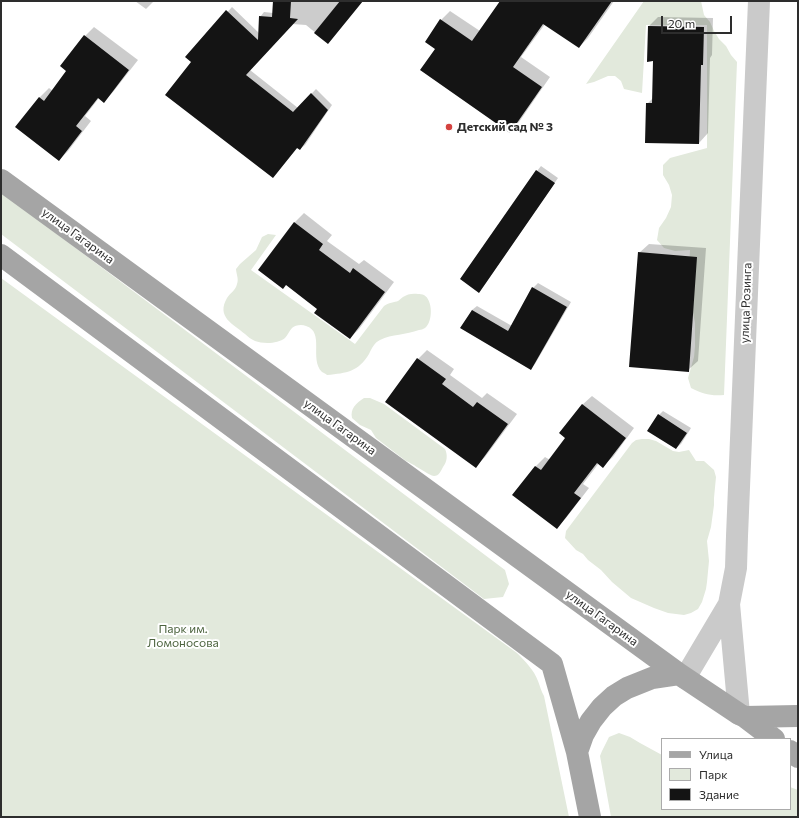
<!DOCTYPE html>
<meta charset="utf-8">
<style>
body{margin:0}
#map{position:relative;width:799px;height:818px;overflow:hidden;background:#fff;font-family:Commissioner,sans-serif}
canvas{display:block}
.frame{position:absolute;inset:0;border:2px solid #2d2d2d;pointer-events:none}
.legend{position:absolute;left:661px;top:738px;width:130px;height:72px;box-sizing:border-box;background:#fff;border:1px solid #ababab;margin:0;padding:5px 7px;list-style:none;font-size:12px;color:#2d2d2d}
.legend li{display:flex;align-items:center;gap:8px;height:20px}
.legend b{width:20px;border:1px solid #ababab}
.scale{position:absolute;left:661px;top:16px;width:71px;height:18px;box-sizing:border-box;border:2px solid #2d2d2d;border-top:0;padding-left:5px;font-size:12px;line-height:14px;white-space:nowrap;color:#2d2d2d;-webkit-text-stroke:3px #fff;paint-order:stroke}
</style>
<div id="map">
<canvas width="799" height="818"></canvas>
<div class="frame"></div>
<ul class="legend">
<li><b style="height:5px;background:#a5a5a5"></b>Улица</li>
<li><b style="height:11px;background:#e2e9dc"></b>Парк</li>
<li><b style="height:11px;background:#141414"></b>Здание</li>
</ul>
<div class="scale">20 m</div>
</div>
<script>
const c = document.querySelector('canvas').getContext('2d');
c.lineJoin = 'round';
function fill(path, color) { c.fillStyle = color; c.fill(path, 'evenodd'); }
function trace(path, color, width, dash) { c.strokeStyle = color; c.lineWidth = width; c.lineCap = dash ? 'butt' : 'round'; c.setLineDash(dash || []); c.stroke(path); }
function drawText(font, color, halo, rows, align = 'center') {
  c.font = font + ' Commissioner,sans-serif'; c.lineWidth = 4; c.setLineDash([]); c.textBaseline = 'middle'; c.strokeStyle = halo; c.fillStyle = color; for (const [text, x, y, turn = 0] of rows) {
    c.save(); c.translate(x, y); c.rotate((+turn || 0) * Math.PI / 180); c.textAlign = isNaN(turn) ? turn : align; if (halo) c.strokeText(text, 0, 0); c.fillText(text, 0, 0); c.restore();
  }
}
fill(new Path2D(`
 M644,1H701L704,15L710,22L714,31L719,39L726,46L731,55L737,62L724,395C710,396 703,394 691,388L688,378L694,357L695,346V323L688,287L690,250L675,251L664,248L657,240L659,228L666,218L671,207L672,195L669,185L663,175V165L670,158L707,148V25H646L642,93L624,89L621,81L615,76H608L594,82L586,84Z
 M1,192L505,570L509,584L503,597L484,599L1,234Z
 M268,234L276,235L251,270L355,344L384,306C388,303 395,302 398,301C400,300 401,298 403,297C407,294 413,293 418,294C420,294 422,294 424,295C433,300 433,322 425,328C423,329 421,330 419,330C406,335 392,334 380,340C374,343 372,348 369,354C358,372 347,373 327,375C326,374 324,373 322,372C309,359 325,332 306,326C302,324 295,325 292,328C289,331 288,335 285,338C278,344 263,344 255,341C251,339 248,337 245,334C233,324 216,317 227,298C230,293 236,290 237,284C239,279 236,273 236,269L240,264L256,250L262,237Z
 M1,278L517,653C525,661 534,670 538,681C540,686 541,691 544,696L569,817H1Z
 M364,398H370L384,404L445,449C448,455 447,462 443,467C441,471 439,476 434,476C430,476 412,463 406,461L376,438L371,430L360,425L352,418C350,409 356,403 364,398Z
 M642,439H649L656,441L673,451L679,452L689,450L696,461H704L714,470L716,477L714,498V505L711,527L707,541L709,561L707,582L706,589L702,602L698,609L691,613L684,615L668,613L654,608L631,598L612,582L601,570L588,560L583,554L576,550L565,538L566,531L632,443L636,440Z
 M619,733L630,737L640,743L662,755V809H790V787L798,790V817H611L600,756L602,751L609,737Z`), '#e2e9dc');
fill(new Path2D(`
 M135,1H154L146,9Z
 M276,1H362L328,43L306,25L292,24L250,70L298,108L316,89L332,105L305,145L300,149L298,147L273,177L192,62L187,57L232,7L259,33L260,17L264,12L273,13Z
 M501,1H614L588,38L579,47L545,24L521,57L550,77L519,122L510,131L436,48L441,20L450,11L480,31Z
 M658,17L713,18L712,55L710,58L708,133L699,143L647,104L653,98L654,60L649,26Z
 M94,27L138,60L113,92L104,101L99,98L85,116L91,121L68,151L59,160L17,127L40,97L49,88L53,91L68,71L85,36Z
 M541,166L558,178L483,287L537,171Z
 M304,213L332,235L327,241L359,264L364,260L394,282L359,329L350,338L319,308L294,223Z
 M649,244L706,248L698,361L688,370L639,253Z
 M538,283L571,302L535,364L531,369L462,328L472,310L477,306L512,326L533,288Z
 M427,350L454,369L450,375L482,398L487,393L517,414L485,457L476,466L418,359Z
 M592,396L634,428L613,457L603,466L599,463L583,484L589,488L566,518L557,528L514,495L536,466L545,457L550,460L567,438L582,405Z
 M663,411L691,428L681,444L676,448L659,415Z`), '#0003');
fill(new Path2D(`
 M273,1H291L290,18L298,19L246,75L293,112L311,93L328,110L300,150L297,148L273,178L165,95L191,62L185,57L226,10L258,40L259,16L272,17Z
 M340,1H363L328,44L314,33Z
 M500,1H612L579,48L543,24L513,67L542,87L510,133L420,70L435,49L425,42L440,19L472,41Z
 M648,26L704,27L703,65H701L699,144L645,143L646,103H652L653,61L647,62Z
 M84,35L129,70L104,103L98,98L76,126L82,131L59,161L15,127L39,97L44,101L66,71L60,66Z
 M536,170L555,183L479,293L460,279Z
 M294,222L323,244L319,250L350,273L353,268L385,292L350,339L314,313L317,309L286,285L283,289L258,270Z
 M638,252L697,257L689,372L629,367Z
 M532,287L567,307L531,370L460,328L472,310L508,331Z
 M417,358L446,379L442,384L473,407L477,402L508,424L476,468L385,402Z
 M582,404L626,438L603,468L597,463L574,493L581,498L557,529L512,495L535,466L541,470L565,438L559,433Z
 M658,414L687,433L676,449L647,431Z`), '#141414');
trace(new Path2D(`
 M685,678L729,604
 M739,714L729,604L736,568L737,536L759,1`), '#cacaca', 22);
trace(new Path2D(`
 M1,180L679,674
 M1,255L552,664L577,752
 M745,717L798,716
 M790,751L798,757
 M590,817L577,752L583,735L591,721L602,707L614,696L627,688L652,678L679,674L739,714L745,717L774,739`), '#a5a5a5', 22);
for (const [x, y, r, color] of [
 [449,127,4,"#d4423f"]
]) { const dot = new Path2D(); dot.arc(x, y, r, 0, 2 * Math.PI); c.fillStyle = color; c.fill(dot); trace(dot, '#fff', 1.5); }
drawText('bold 12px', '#2d2d2d', '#fff', [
 ["Детский сад № 3",457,127]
], 'left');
drawText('12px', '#2d2d2d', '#fff', [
 ["улица Гагарина",78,236,36],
 ["улица Розинга",746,303,-88],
 ["улица Гагарина",340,427,36],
 ["улица Гагарина",602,618,36]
]);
drawText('12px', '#4d643f', '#fff', [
 ["Парк им.",183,629],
 ["Ломоносова",183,643]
]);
</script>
